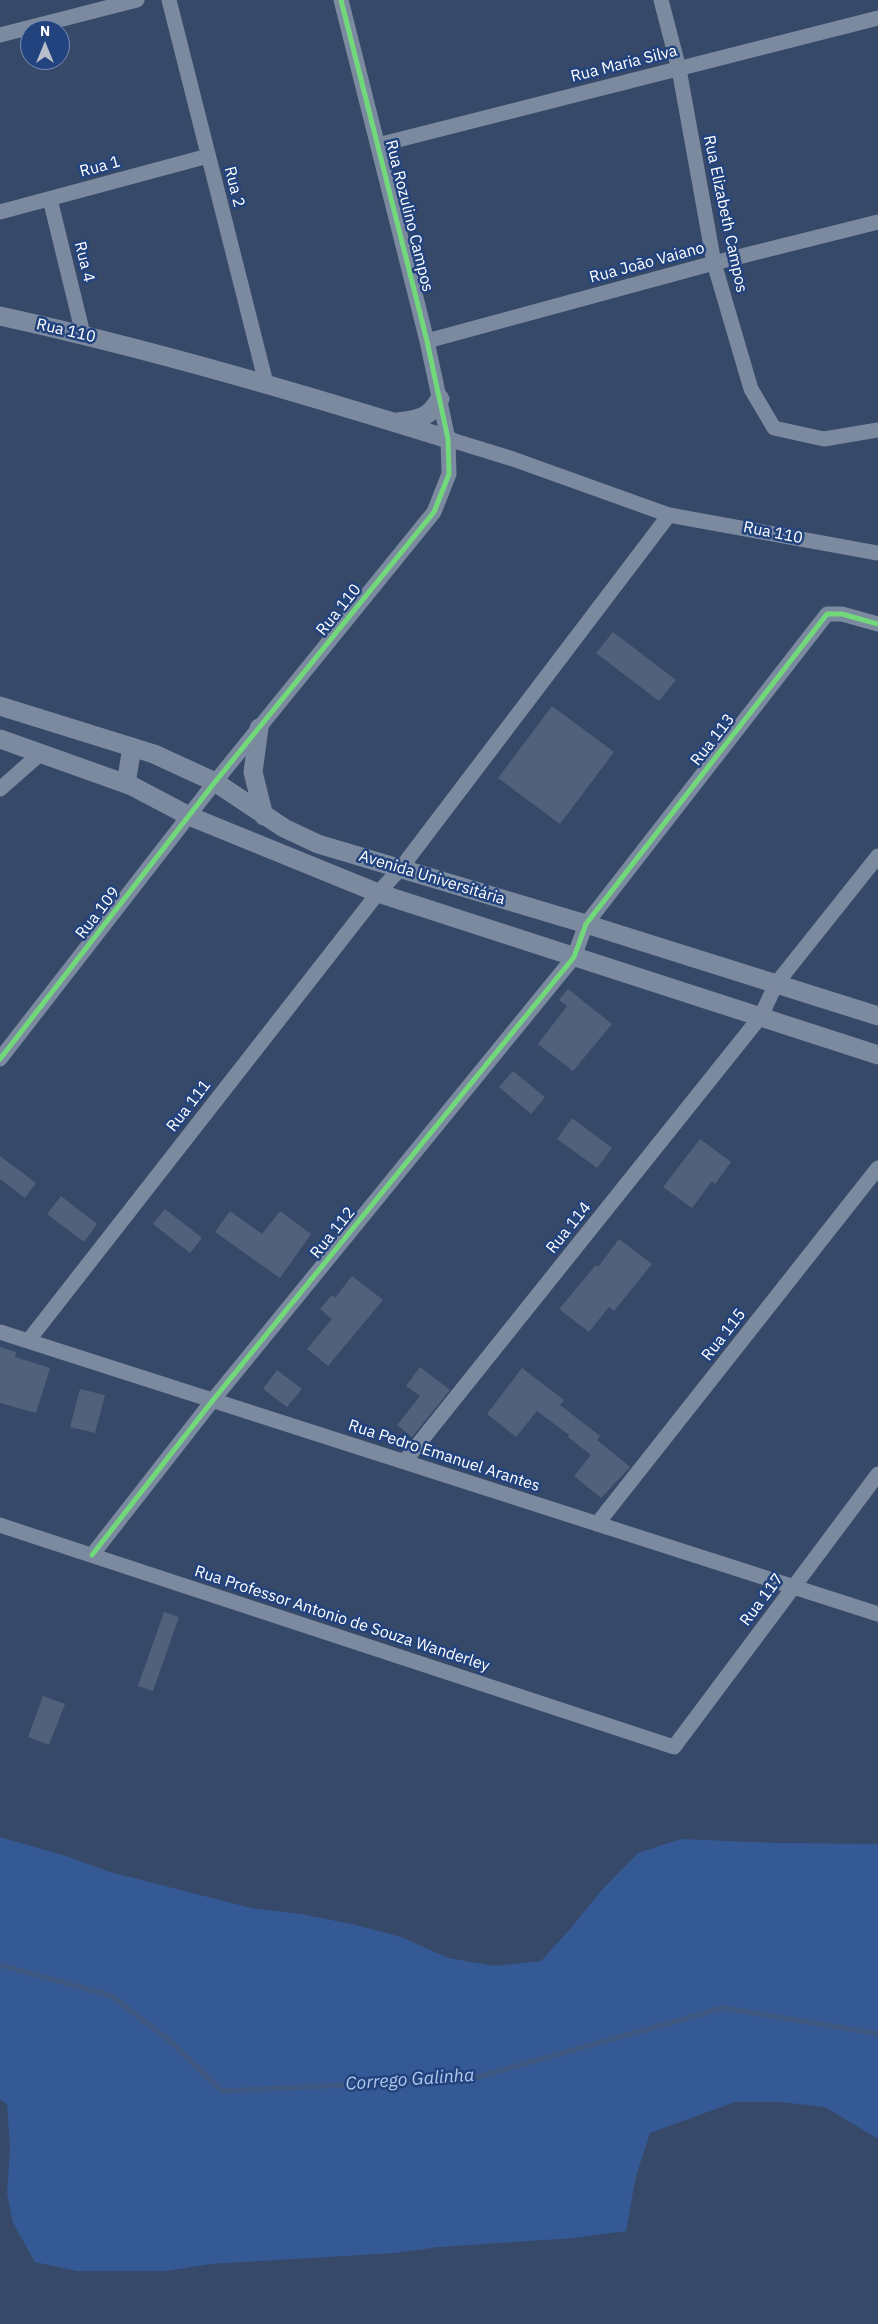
<!DOCTYPE html>
<meta charset="utf-8">
<style>
body{margin:0}
#map{position:relative;width:878px;height:2324px;overflow:hidden;background:#374969;font-family:"IBM Plex Sans",sans-serif}
canvas{display:block}
.north{position:absolute;left:20px;top:20px;width:50px;height:50px;box-sizing:border-box;background:#22437e;border:1px solid #7a8eb2;border-radius:50%;rotate:0deg;font-size:14px;font-weight:700;line-height:20px;text-align:center;color:#fff}
.north::after{content:'';display:block;margin:auto;width:18px;height:22px;background:#b9bfca;clip-path:polygon(50% 0,100% 100%,50% 72%,0 100%)}
</style>
<div id="map">
<canvas width="878" height="2324"></canvas>
<div class="north">N</div>
</div>
<script>
const c = document.querySelector('canvas').getContext('2d');
c.lineJoin = 'round';
function fill(path, color) { c.fillStyle = color; c.fill(path, 'evenodd'); }
function trace(path, color, width, dash) { c.strokeStyle = color; c.lineWidth = width; c.lineCap = dash ? 'butt' : 'round'; c.setLineDash(dash || []); c.stroke(path); }
function drawText(font, color, halo, rows, align = 'center') {
  c.font = font + ' "IBM Plex Sans",sans-serif'; c.lineWidth = 5; c.setLineDash([]); c.textBaseline = 'middle'; c.strokeStyle = halo; c.fillStyle = color; for (const [text, x, y, turn = 0] of rows) {
    c.save(); c.translate(x, y); c.rotate((+turn || 0) * Math.PI / 180); c.textAlign = isNaN(turn) ? turn : align; if (halo) c.strokeText(text, 0, 0); c.fillText(text, 0, 0); c.restore();
  }
}
fill(new Path2D(`
 M0,1837L66,1856L110,1872L251,1908L301,1914L356,1925L401,1937L448,1958L494,1966L541,1961L571,1928L600,1892L638,1853L681,1839L775,1843L878,1844V2139L825,2107L781,2102H735L650,2133L636,2176L626,2231L574,2238L439,2247L394,2253L210,2264L166,2271H77L35,2262L13,2223L7,2193L10,2148L7,2104L0,2099Z`), '#355995');
trace(new Path2D(`
 M0,1965L112,1996L171,2042L222,2091L470,2079L723,2008L878,2034`), '#3e5781', 5.5);
fill(new Path2D(`
 M613,632L676,680L659,701L596,653Z
 M552,706L614,752L560,824L498,778Z
 M568,989L612,1024L573,1071L538,1044L567,1006L559,1000Z
 M513,1071L545,1097L531,1114L499,1087Z
 M572,1118L612,1148L597,1168L557,1139Z
 M700,1139L731,1162L715,1184L712,1181L692,1208L663,1187Z
 M0,1156L36,1183L25,1198L0,1179Z
 M61,1196L97,1224L84,1242L47,1214Z
 M165,1209L202,1238L190,1253L153,1224Z
 M230,1211L262,1234L280,1211L311,1234L280,1278L215,1232Z
 M619,1239L652,1264L614,1311L609,1307L589,1332L559,1309L596,1265L598,1267Z
 M352,1276L383,1300L328,1366L307,1349L332,1319L320,1309L332,1295L335,1298Z
 M0,1347L16,1352L15,1357L50,1368L36,1413L0,1403Z
 M420,1367L450,1390L412,1437L397,1425L420,1396L406,1386Z
 M522,1368L564,1400L560,1405L600,1436L597,1440L630,1467L601,1498L574,1476L591,1455L568,1437L569,1435L537,1411L516,1437L487,1414Z
 M277,1370L302,1389L287,1407L263,1389Z
 M80,1389L105,1395L95,1433L70,1427Z
 M164,1612L179,1617L153,1691L138,1686Z
 M43,1696L65,1704L49,1745L28,1737Z`), '#52617b');
trace(new Path2D(`
 M169,0L266,383
 M661,0L679,69L714,263L751,389L774,428L824,439L878,430
 M0,35L137,0
 M378,145L878,18
 M50,199L83,334
 M0,212L208,156
 M427,341L714,263L878,222
 M448,439L513,459L669,515L878,553
 M0,789L41,753
 M0,1059L215,782L434,512L449,474L448,439L427,341L341,0
 M0,1332L878,1614
 M28,1341L378,893L401,868L669,515
 M404,1462L761,1016L776,984L878,856
 M597,1524L878,1168
 M0,1525L674,1747L878,1474
 M92,1555L213,1400L574,957L586,924L827,614H842L878,624`), '#7c8aa0', 15);
trace(new Path2D(`
 M0,316C151,349 300,393 448,439
 M398,422C419,419 428,419 440,399
 M0,706L154,754L215,782L284,828L318,844L586,924L878,1016
 M259,728L253,772L264,816
 M0,739L132,786L189,816L378,893L878,1055
 M126,784L132,747`), '#7c8aa0', 19);
trace(new Path2D(`
 M0,1059L215,782L434,512L449,474L448,439L427,341L341,0
 M92,1555L213,1400L574,957L586,924L827,614H842L878,624`), '#71d979', 5);
drawText('16px', '#fff', '#22437e', [
 ["Rua Maria Silva",624,64,-14],
 ["Rua 1",100,167,-15],
 ["Rua 2",234,187,76],
 ["Rua Elizabeth Campos",725,214,78],
 ["Rua Rozulino Campos",409,216,76],
 ["Rua 4",84,262,76],
 ["Rua João Vaiano",647,263,-15],
 ["Rua 110",66,331,13],
 ["Rua 110",773,533,11],
 ["Rua 110",339,610,-51],
 ["Rua 113",713,740,-52],
 ["Avenida Universitária",432,878,17],
 ["Rua 109",98,913,-52],
 ["Rua 111",189,1106,-52],
 ["Rua 114",569,1228,-51],
 ["Rua 112",333,1233,-51],
 ["Rua 115",724,1335,-52],
 ["Rua Pedro Emanuel Arantes",444,1456,18],
 ["Rua 117",762,1600,-53],
 ["Rua Professor Antonio de Souza Wanderley",342,1619,18]
]);
drawText('italic 18px', '#b2c9ee', '#22437e', [
 ["Corrego Galinha",410,2080,-4]
]);
</script>
